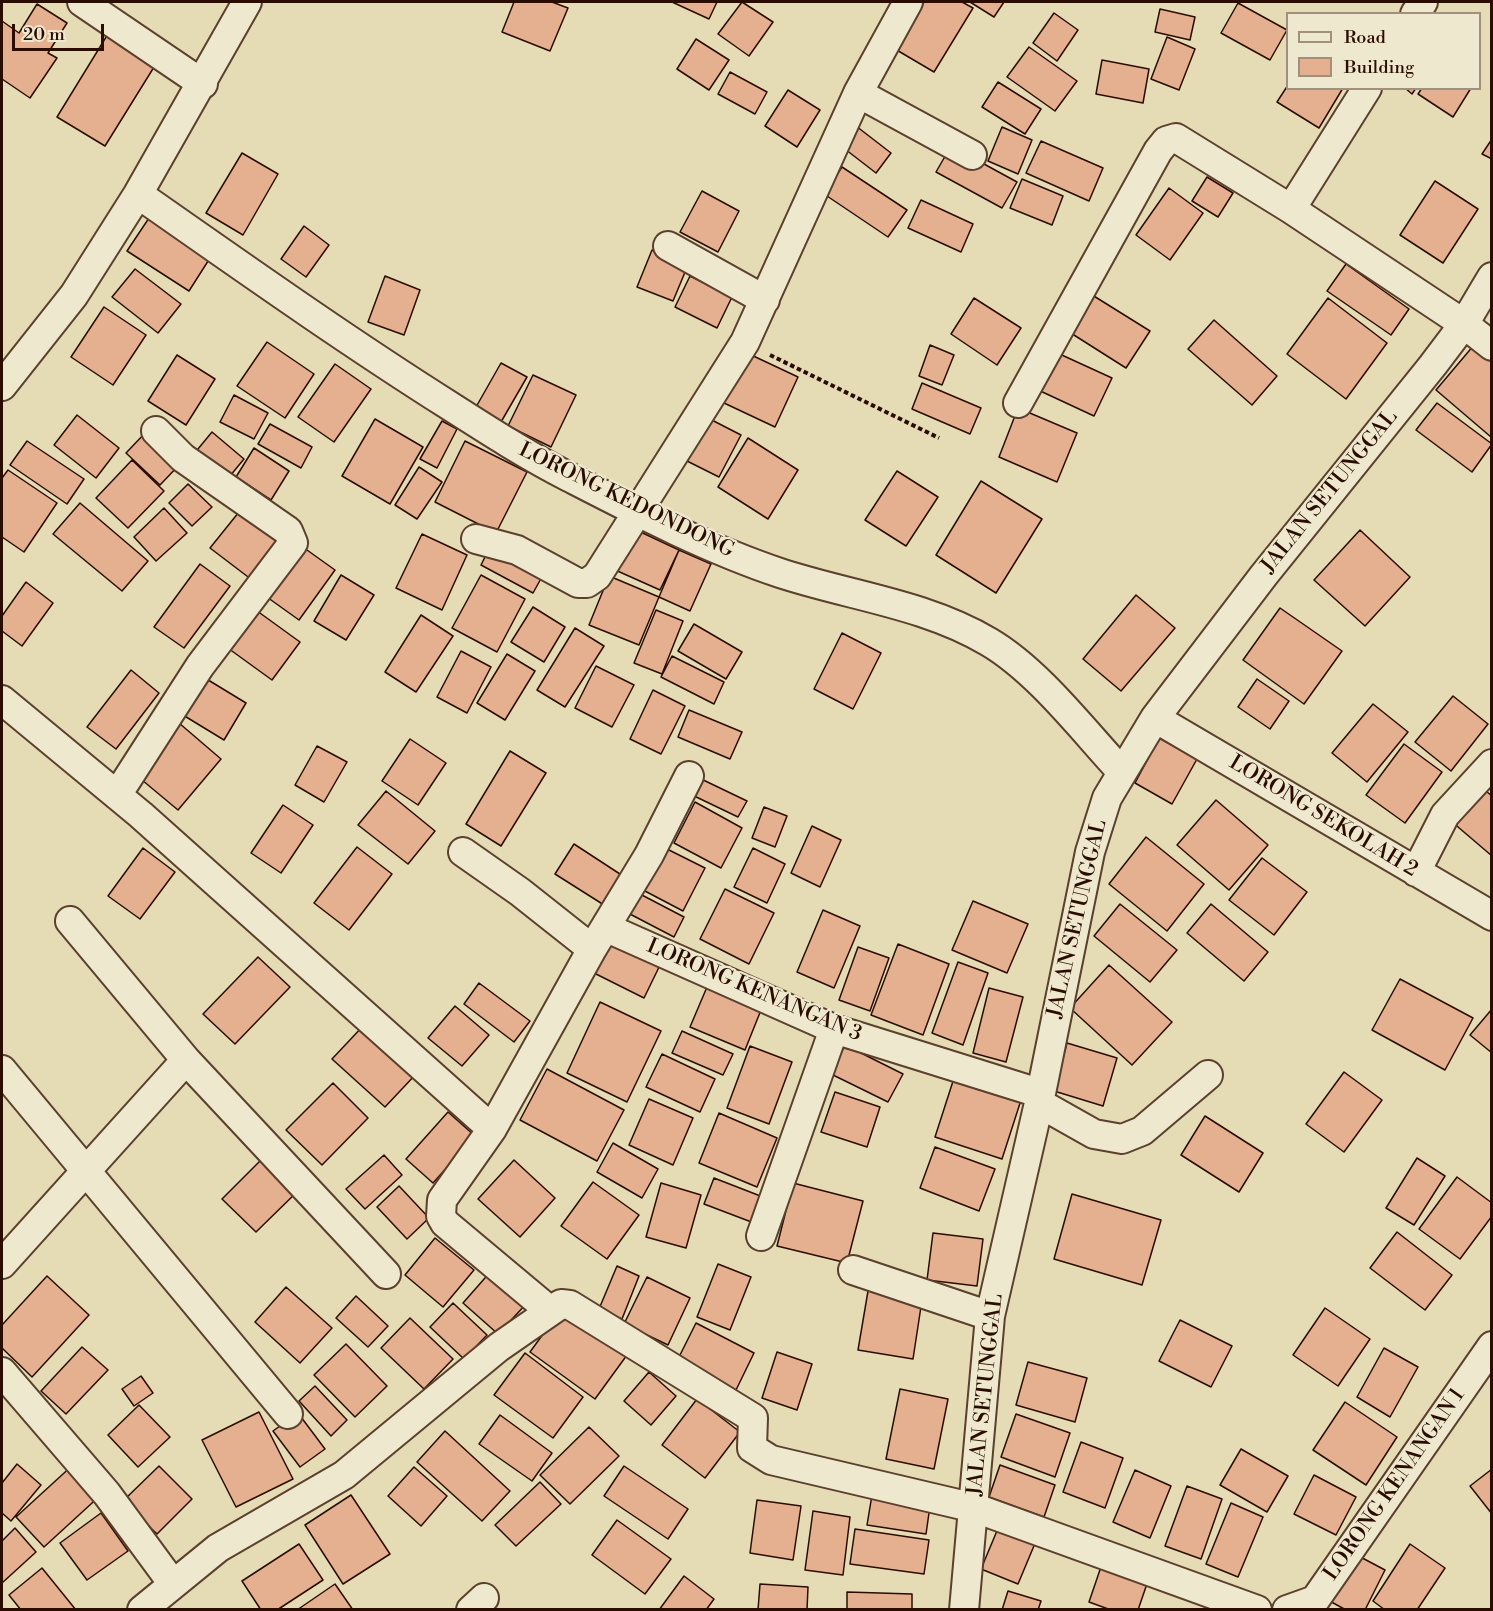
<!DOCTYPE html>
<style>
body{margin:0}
#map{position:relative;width:1493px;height:1611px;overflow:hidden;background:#e5dbb4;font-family:"Libre Bodoni",serif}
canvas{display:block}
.frame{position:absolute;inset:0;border:3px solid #2b0d00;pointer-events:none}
.legend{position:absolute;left:1286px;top:12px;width:195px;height:78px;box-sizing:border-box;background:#eee8ce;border:2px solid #a0907c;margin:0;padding:8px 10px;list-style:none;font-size:18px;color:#2b0d00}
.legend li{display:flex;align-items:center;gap:12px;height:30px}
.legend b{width:30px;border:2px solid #a0907c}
.scale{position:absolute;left:12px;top:24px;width:92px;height:27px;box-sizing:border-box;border:3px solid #2b0d00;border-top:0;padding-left:8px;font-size:18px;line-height:21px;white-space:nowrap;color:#2b0d00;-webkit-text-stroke:4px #eee8ce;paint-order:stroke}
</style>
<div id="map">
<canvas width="1493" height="1611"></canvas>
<div class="frame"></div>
<ul class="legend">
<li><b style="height:8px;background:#eee8ce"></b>Road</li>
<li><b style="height:16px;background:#e4b090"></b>Building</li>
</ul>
<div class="scale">20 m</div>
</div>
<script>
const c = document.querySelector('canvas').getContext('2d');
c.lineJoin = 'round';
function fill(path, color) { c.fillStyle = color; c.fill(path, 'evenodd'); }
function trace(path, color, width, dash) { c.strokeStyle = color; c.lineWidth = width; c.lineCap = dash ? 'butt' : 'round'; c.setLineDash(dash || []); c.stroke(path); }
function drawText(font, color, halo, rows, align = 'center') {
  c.font = font + ' "Libre Bodoni",serif'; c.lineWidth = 4.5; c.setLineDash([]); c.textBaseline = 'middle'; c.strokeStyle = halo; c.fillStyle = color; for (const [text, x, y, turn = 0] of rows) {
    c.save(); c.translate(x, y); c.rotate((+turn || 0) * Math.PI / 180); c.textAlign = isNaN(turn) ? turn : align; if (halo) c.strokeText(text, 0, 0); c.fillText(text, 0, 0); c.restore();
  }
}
const building = new Path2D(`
 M514,2H552L568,8L550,51L502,32Z
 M672,2H717L709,19Z
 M742,2L773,22L749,56L718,34Z
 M924,2H962L973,8L934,72L895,49Z
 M970,2H1004L994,17Z
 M1238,3L1287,30L1270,60L1221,33Z
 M37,4L67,23L48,53L57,58L30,98L2,79V21L19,33Z
 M1160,9L1195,17L1190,40L1155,32Z
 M1054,13L1078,30L1057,61L1033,43Z
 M111,29L159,59L105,146L57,117Z
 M1167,37L1195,49L1179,90L1151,79Z
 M696,39L729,60L709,90L677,69Z
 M1029,47L1077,81L1055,111L1007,77Z
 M1102,60L1149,69L1143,103L1096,94Z
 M730,72L767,92L755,114L718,94Z
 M998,82L1041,109L1025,134L982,107Z
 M1288,85V88H1343L1319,128L1277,102Z
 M1405,88H1416L1412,94Z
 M1422,88H1471L1453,117L1418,94Z
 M788,90L820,110L797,147L765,126Z
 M856,126L891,153L876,173L841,146Z
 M1002,127L1032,140L1018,174L988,161Z
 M1492,139V159L1482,154Z
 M1041,141L1103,168L1089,201L1026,173Z
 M951,146L1017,182L1002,208L936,172Z
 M242,153L278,174L243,235L206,213Z
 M842,167L907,210L888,237L824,194Z
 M1207,177L1233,193L1218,217L1192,201Z
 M1022,179L1063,196L1052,225L1010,208Z
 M1435,181L1478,209L1443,263L1400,235Z
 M1169,188L1203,213L1170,260L1136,235Z
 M702,191L739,211L718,252L680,232Z
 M921,200L973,224L961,252L908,228Z
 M149,218L210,258L189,291L127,251Z
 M304,226L329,245L306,277L281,259Z
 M652,250L688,265L673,301L637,287Z
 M1346,264L1409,309L1391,335L1327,291Z
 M135,269L181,304L158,333L112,297Z
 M385,276L420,290L404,335L368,322Z
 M690,276L732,297L717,328L675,307Z
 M1089,293L1150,331L1126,368L1066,330Z
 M974,298L1021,328L997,365L951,334Z
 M1328,298L1387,343L1346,399L1287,354Z
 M104,307L146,335L113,385L71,357Z
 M1214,320L1277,376L1252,405L1188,349Z
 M267,342L314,374L285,418L237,386Z
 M930,345L954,355L942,385L919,376Z
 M1474,345L1492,360L1491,437L1436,390Z
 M1053,351L1112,378L1094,416L1036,389Z
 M747,353L798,377L775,427L724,403Z
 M177,355L215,379L186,425L148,401Z
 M501,363L527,377L501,422L476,407Z
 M335,364L371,389L334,442L298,417Z
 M533,375L576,395L551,447L508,426Z
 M922,383L981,408L970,434L912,409Z
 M234,395L268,413L254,439L220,422Z
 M1437,403L1492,444L1472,472L1416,430Z
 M1018,408L1077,433L1057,482L999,457Z
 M77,415L119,448L96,478L54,445Z
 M704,416L741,435L719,477L681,458Z
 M375,419L423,447L390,504L342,476Z
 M442,421L457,429L437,468L420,459Z
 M270,424L312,447L301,468L258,444Z
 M146,432L180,464L160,485L126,453Z
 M212,432L244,459L225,482L193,455Z
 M748,438L798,470L768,519L718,487Z
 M27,441L84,479L67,504L10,465Z
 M465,441L527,472L496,533L435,502Z
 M254,448L289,471L271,500L236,477Z
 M132,460L164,491L128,528L96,498Z
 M419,467L442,482L417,519L395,505Z
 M8,470L57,503L24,552L2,537V478Z
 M897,471L938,497L906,546L865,520Z
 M981,481L1042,519L996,593L936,555Z
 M188,484L212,507L192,526L169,503Z
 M80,503L148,561L122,591L53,534Z
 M164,508L187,533L156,561L134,537Z
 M239,512L284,547L256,583L210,548Z
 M632,528L679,550L660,590L613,569Z
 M1360,530L1410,577L1365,626L1314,580Z
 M422,534L467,555L442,610L396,588Z
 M300,545L335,570L299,620L264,595Z
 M490,547L543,575L533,593L481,565Z
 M679,550L711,564L690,611L659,597Z
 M200,564L230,586L184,648L154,627Z
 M341,575L374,595L346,640L314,621Z
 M481,575L525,599L497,652L452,628Z
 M609,576L659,597L639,645L589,625Z
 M26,582L53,603L22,646L2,631V616Z
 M1136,595L1175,628L1121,691L1083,659Z
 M533,607L565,627L544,662L511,642Z
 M253,608L300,642L272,680L225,646Z
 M1280,608L1342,651L1304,704L1243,660Z
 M656,610L683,621L662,674L634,663Z
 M421,615L453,636L416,692L385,672Z
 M694,624L742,652L726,679L678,651Z
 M575,628L604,646L565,707L537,690Z
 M842,633L881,653L853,709L814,689Z
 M461,651L491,667L467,713L437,697Z
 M507,654L535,671L505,720L477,703Z
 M672,656L724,682L714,704L661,677Z
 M596,666L634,685L612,727L575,708Z
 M131,670L159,693L116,749L87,727Z
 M200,675L246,703L224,740L178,712Z
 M1257,679L1289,701L1270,729L1238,707Z
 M653,690L685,706L661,754L630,739Z
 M1453,696L1488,724L1451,771L1415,742Z
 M1373,704L1408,732L1367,782L1332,753Z
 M689,710L742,732L730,759L678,737Z
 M179,723L221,759L178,810L136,775Z
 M1159,738L1197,759L1172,804L1135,783Z
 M410,739L446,763L418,805L382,781Z
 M1404,744L1442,772L1405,823L1366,795Z
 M317,746L347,762L324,802L295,785Z
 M510,751L546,773L501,846L466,824Z
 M697,777L747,801L738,817L690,794Z
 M1481,787L1492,796V856L1451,821Z
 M386,791L435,831L408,864L358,825Z
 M1216,800L1268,845L1229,890L1177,845Z
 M695,802L742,828L721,868L674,843Z
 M283,805L313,825L281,873L251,853Z
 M764,807L787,816L775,847L752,838Z
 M812,826L841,840L820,887L791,873Z
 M1146,837L1204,884L1167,931L1109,884Z
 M574,844L623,876L604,905L555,874Z
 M357,847L392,874L349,930L314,903Z
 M143,848L175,872L140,919L108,896Z
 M665,848L705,868L683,911L643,890Z
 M753,848L785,864L767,903L734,887Z
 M1262,858L1307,892L1274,935L1229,900Z
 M725,889L774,913L749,964L700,939Z
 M638,893L684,917L674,937L628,913Z
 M973,901L1028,924L1007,973L952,950Z
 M1120,904L1177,950L1150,982L1094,936Z
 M1211,904L1268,952L1244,981L1187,933Z
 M823,910L860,926L834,988L797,972Z
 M613,934L663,959L644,998L594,973Z
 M898,944L949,964L923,1035L871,1015Z
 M858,947L889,958L870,1011L839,1000Z
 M258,957L290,987L235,1044L203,1014Z
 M958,962L988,973L963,1045L932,1033Z
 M1109,965L1172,1022L1132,1065L1070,1008Z
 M1400,979L1473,1018L1445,1070L1372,1030Z
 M479,983L530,1021L514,1042L464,1004Z
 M707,987L761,1010L745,1050L690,1027Z
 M989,988L1023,997L1006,1062L973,1053Z
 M600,1002L661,1031L627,1102L567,1073Z
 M455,1006L489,1035L462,1066L428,1038Z
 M1492,1009V1053L1470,1035Z
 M364,1025L417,1073L385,1107L332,1059Z
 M682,1031L733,1054L723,1075L672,1053Z
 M1067,1043L1117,1058L1103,1106L1054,1091Z
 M845,1045L903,1074L888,1102L831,1074Z
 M750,1046L792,1062L769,1124L727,1108Z
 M662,1054L715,1079L700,1112L646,1087Z
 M547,1069L624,1110L597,1161L520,1120Z
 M1344,1072L1382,1100L1344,1152L1306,1124Z
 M955,1075L1022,1097L1002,1159L935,1137Z
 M333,1083L368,1118L322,1165L286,1130Z
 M835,1092L880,1107L867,1147L821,1132Z
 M649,1099L693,1118L673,1165L629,1145Z
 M448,1112L475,1136L433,1183L406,1159Z
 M719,1113L777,1138L757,1187L699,1163Z
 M1205,1116L1263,1153L1239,1192L1181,1155Z
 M613,1143L658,1169L642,1198L597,1172Z
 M935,1147L995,1169L979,1211L920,1188Z
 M268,1153L302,1187L256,1232L222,1199Z
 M384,1155L402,1175L365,1209L346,1189Z
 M1417,1158L1445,1176L1414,1225L1386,1208Z
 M514,1160L555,1198L520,1237L478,1199Z
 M1457,1177L1492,1203V1216L1460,1259L1419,1229Z
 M714,1178L763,1197L754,1223L704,1204Z
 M593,1182L639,1215L607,1259L561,1226Z
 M661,1183L701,1195L686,1248L646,1237Z
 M793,1183L863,1201L847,1263L777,1246Z
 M399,1186L429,1218L407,1239L377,1207Z
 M1072,1194L1161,1220L1142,1285L1054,1259Z
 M1397,1232L1452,1275L1425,1310L1370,1268Z
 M933,1233L983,1239L977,1286L927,1280Z
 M435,1238L474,1270L443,1307L405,1275Z
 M718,1264L751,1277L730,1330L697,1317Z
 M617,1266L639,1276L622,1319L599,1309Z
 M492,1270L528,1302L498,1334L463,1303Z
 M47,1276L89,1315L32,1377L2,1348V1325Z
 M647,1277L690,1298L668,1345L624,1324Z
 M286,1287L332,1328L300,1363L255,1322Z
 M868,1291L922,1300L913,1359L858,1350Z
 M356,1296L388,1326L368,1347L336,1318Z
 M453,1303L487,1335L464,1359L430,1327Z
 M562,1308L627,1355L595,1399L530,1352Z
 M1325,1308L1370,1339L1338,1386L1293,1355Z
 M410,1318L453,1359L424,1389L381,1348Z
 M1180,1320L1232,1346L1211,1387L1159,1361Z
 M696,1323L754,1353L736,1390L677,1361Z
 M346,1344L387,1386L355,1417L314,1375Z
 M82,1347L108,1370L66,1414L41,1391Z
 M1384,1348L1418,1367L1390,1417L1357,1397Z
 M777,1352L812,1364L797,1410L762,1398Z
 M525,1353L583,1397L553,1438L494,1395Z
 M1028,1362L1087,1378L1075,1422L1016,1405Z
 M649,1372L676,1396L651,1425L624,1401Z
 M141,1376L153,1393L134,1406L122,1389Z
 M315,1386L347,1420L331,1436L299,1401Z
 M900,1389L948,1399L934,1469L886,1459Z
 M697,1399L740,1432L705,1478L662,1445Z
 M1345,1402L1397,1437L1366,1485L1313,1450Z
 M139,1405L170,1437L138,1467L108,1435Z
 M259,1412L293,1479L236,1507L202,1440Z
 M298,1413L325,1449L300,1467L273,1431Z
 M1016,1414L1070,1433L1055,1477L1001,1457Z
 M500,1415L552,1453L532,1481L479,1444Z
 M589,1427L619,1456L570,1504L540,1475Z
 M445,1431L510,1491L482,1521L417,1462Z
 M1081,1442L1123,1458L1105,1508L1063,1492Z
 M1241,1449L1288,1476L1267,1512L1220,1485Z
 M75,1463L103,1493L44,1547L16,1517Z
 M17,1464L41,1485L11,1521L2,1513V1483Z
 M1000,1465L1055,1485L1044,1517L989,1497Z
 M159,1466L192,1499L157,1534L123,1501Z
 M624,1466L688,1509L668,1539L604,1496Z
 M414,1467L447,1496L421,1526L388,1496Z
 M1492,1469V1514L1470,1486Z
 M1135,1470L1171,1486L1150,1538L1113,1522Z
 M1314,1475L1356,1497L1336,1535L1294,1514Z
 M540,1482L561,1504L516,1546L495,1525Z
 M1187,1486L1222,1499L1201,1559L1165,1546Z
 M873,1489L931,1499L926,1534L867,1525Z
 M351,1495L390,1554L343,1584L305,1525Z
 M757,1500L801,1506L793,1560L750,1553Z
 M1231,1503L1263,1517L1238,1577L1206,1564Z
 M813,1511L850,1517L843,1575L805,1570Z
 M101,1513L128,1551L87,1580L60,1543Z
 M617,1520L671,1559L645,1594L592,1555Z
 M999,1526L1036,1541L1018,1584L981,1569Z
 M15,1528L36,1552L2,1583V1541Z
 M855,1529L929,1540L924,1574L850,1564Z
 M299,1544L323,1580L277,1610H261L242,1581Z
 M1410,1544L1445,1568L1417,1610H1385L1373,1601Z
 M1351,1552L1385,1570L1365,1610H1346L1326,1599Z
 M1104,1558L1150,1575L1138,1610H1111L1089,1602Z
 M42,1568L76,1610H21L9,1595Z
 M684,1576L714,1599L706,1610H659Z
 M335,1584L353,1610H297Z
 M760,1584L808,1587L807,1610H758Z
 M1008,1591L1041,1601L1038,1610H1002Z
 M847,1592L912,1594V1610H847Z`);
fill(building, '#e4b090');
trace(building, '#2b0d00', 1.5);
const minor = new Path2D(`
 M82,2L203,84
 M1415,14L1423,2
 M858,93L972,155
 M138,194C241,266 344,339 450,406C489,431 528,456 569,477C637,512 708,549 780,573C850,596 925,604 989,642C1038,671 1082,729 1121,771
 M1291,209L1367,88
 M668,246L765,300
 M2,386L74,295L138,194L247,2
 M1018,403L1158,151L1166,141L1176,138L1291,209L1464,324L1492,346
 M476,539L517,550L578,583H587L597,576L745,342L858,93L908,2
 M2,700L141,815L492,1129
 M1155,718L1492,916
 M117,795L200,666L293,543L288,531L183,458L156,431
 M463,852L520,892L592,949
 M1416,872L1445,815L1492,764
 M70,921L186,1060
 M607,928L834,1029L1039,1093
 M2,1070L288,1414
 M1039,1103L1094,1134L1122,1139L1142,1131L1208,1075
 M761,1236L834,1029
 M2,1264L186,1060L386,1274
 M853,1270L990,1316
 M549,1310L445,1223L441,1216L442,1200L492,1129L592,949L649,855L689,776
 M2,1372L107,1494L173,1584
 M142,1610L218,1548L344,1475L499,1347L561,1304L570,1305L753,1418L752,1448L771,1460L975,1508L1257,1610
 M471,1610L484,1598
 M964,1610L990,1316L1039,1103L1090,852L1107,798L1155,718L1264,575L1433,365L1464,324L1492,277
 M1287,1610L1315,1600L1492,1346`);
trace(minor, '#5a402d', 32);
trace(new Path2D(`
 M770,355L939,438`), '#2b0d00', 4, [4.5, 3]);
trace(minor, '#eee8ce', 28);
drawText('21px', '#2b0d00', '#eee8ce', [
 ["JALAN SETUNGGAL",1330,492,-51],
 ["LORONG KEDONDONG",626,501,26],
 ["LORONG SEKOLAH 2",1323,817,31],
 ["JALAN SETUNGGAL",1078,919,-77],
 ["LORONG KENANGAN 3",754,991,23],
 ["JALAN SETUNGGAL",986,1395,-84],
 ["LORONG KENANGAN 1",1395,1485,-55]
]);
</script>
